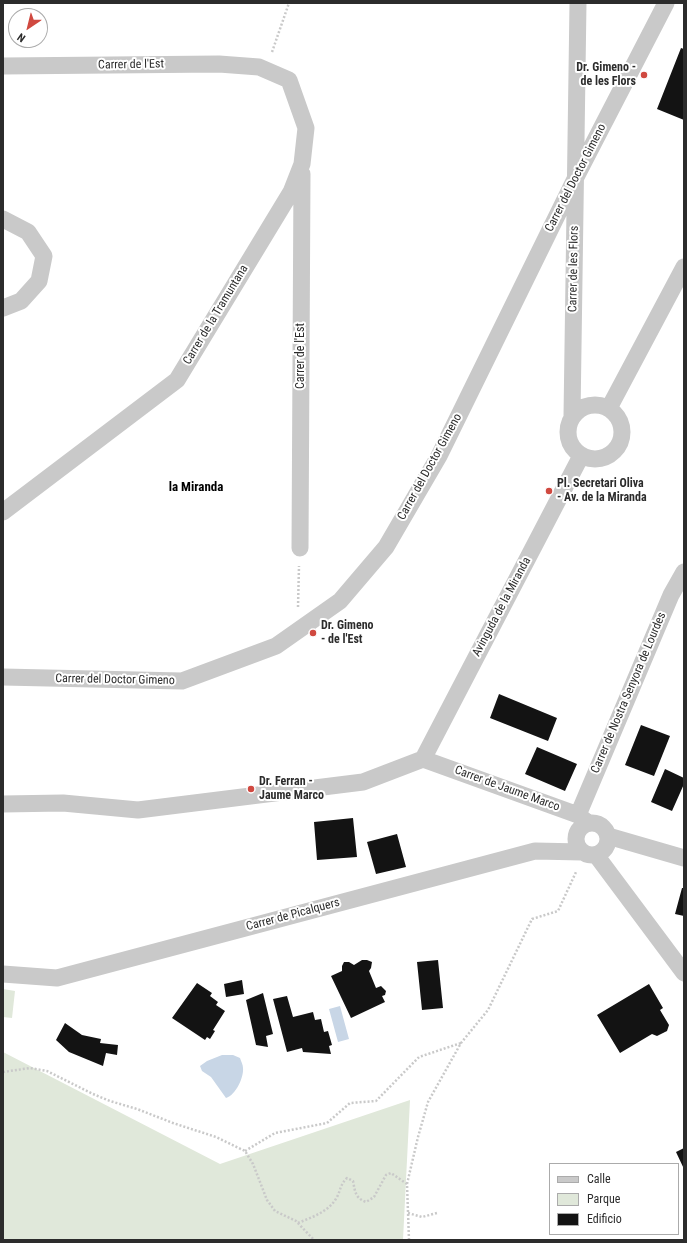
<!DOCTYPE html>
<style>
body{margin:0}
#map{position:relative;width:687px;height:1243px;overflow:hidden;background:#fff;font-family:"Roboto Condensed",sans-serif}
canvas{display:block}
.frame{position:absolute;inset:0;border:4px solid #2c2c2c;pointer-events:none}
.legend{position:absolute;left:549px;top:1163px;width:130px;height:72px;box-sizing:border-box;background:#fff;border:1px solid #ababab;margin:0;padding:5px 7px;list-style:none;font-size:12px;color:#2c2c2c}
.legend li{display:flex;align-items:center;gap:8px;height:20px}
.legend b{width:20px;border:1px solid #ababab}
.north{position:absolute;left:8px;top:8px;width:40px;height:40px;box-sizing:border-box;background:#fff;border:1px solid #ababab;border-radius:50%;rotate:215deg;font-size:11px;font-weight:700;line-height:16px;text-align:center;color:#2c2c2c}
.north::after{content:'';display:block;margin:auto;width:14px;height:18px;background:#d04940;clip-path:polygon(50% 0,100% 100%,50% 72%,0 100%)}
</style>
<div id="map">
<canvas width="687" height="1243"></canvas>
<div class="frame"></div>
<ul class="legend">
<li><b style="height:5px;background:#c9c9c9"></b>Calle</li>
<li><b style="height:11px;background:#e0e8da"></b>Parque</li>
<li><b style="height:11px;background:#131313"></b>Edificio</li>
</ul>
<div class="north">N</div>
</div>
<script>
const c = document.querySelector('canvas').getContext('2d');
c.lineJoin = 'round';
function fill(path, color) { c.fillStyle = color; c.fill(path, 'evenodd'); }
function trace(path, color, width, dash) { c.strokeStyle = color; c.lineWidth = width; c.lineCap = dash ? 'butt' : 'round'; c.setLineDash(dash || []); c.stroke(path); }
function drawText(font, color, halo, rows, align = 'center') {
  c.font = font + ' "Roboto Condensed",sans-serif'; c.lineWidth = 4; c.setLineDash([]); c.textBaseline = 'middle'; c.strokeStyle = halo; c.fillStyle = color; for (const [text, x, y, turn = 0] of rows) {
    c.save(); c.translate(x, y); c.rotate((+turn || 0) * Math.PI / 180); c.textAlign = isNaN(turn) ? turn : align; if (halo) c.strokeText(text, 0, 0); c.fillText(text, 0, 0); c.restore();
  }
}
fill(new Path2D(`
 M3,989L15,991L12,1018L3,1017Z
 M3,1052L220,1164L410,1100L403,1240H3Z`), '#e0e8da');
fill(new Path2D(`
 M340,1006L349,1039L338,1042L329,1009Z
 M222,1055H233L240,1058C241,1061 243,1065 243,1068C244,1077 236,1095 226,1098L211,1077L202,1071L200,1066L207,1061Z`), '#c8d6e6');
fill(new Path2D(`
 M681,48L684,49V120L657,109Z
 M499,694L557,718L548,741L490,718Z
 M641,725L670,736L654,776L625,765Z
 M537,747L577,764L565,791L525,774Z
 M665,769L684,778V784L672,811L651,802Z
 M353,818L357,857L317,860L314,822Z
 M397,834L406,867L376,874L367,842Z
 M682,888H684V916L675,914Z
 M362,960H367L372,962L371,968L369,971L376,988L381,986L386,991L385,995L382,996L385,1002L351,1018L331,976L342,971V966L344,962H349L354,965Z
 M438,960L443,1008L422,1010L417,962Z
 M242,980L244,994L226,997L224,984Z
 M197,983L212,993L210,996L218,1002L216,1005L225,1011L213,1030L215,1031L210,1039L207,1037L205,1040L172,1018Z
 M649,984L663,1008L660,1010L669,1025L667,1031L657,1036L652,1034L620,1053L597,1015Z
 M263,993L273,1034L266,1036L268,1047L256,1045L246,1000Z
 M287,996L293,1017L313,1012L315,1020L321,1019L324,1032L328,1031L332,1045L329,1046L331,1054L303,1052L302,1048L287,1052L273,999Z
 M65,1023L82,1035L101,1039L100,1043L118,1045L117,1055L106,1053L103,1066L69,1052L56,1040Z
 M684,1148V1169L676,1152Z`), '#131313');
trace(new Path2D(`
 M272,52L289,3
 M298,607L299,566
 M3,1072L30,1068L47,1071L93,1094L110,1101L137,1109L173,1123L216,1137L245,1151L253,1164L267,1200L275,1211L296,1221L314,1240
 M245,1151L275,1133L327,1123L350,1103L376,1101L419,1057L461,1043
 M408,1213L422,1217L437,1213
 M298,1223C312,1217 329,1212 337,1197C341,1189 340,1185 347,1178L353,1181C355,1191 355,1198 366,1202L374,1197L386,1175L391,1173L407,1184
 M409,1240L407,1184L418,1137L428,1102L461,1043L488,1010L532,919L558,911L576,872`), '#c9c9c9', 2.5, [2, 2]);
trace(new Path2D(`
 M3,66L219,64L259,67L289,80L306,128L302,164L291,192L177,380L3,512
 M3,219L28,232L44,256L39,281L21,301L3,308
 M568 432a27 27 0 1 1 54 0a27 27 0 1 1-54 0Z
 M609,408L684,267
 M572,416L578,3
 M300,548L302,174
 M3,677L182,681L276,646L340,601L386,547L439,456L575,179L666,3
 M423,759L581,456
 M423,759L578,815L588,823
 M3,804L63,803L138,810L363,782L423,759
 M578,815L671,595L684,572
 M576 839a16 16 0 1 1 32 0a16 16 0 1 1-32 0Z
 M608,836L684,858
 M596,855L684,973
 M3,974L57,978L535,851L582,852`), '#c9c9c9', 17);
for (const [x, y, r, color] of [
 [644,75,4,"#d04940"],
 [549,491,4,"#d04940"],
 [313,633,4,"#d04940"],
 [251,789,4,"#d04940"]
]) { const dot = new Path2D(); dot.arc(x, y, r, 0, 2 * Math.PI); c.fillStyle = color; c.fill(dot); trace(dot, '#fff', 1.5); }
drawText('12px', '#2c2c2c', '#fff', [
 ["Carrer de l'Est",131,65,-1],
 ["Carrer del Doctor Gimeno",576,178,-63],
 ["Carrer de les Flors",574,269,-89],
 ["Carrer de la Tramuntana",216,315,-59],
 ["Carrer de l'Est",301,356,-90],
 ["Carrer del Doctor Gimeno",430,467,-61],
 ["Avinguda de la Miranda",502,607,-62],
 ["Carrer del Doctor Gimeno",115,680,1],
 ["Carrer de Nostra Senyora de Lourdes",629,693,-67],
 ["Carrer de Jaume Marco",507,789,20],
 ["Carrer de Picalquers",293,915,-15]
]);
drawText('bold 12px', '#2c2c2c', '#fff', [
 ["Dr. Gimeno -",636,68,"right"],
 ["de les Flors",636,82,"right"],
 ["Pl. Secretari Oliva",557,484],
 ["- Av. de la Miranda",557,498],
 ["Dr. Gimeno",321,626],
 ["- de l'Est",321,640],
 ["Dr. Ferran -",259,782],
 ["Jaume Marco",259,796]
], 'left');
drawText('bold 13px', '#000', '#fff', [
 ["la Miranda",196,488]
]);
</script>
